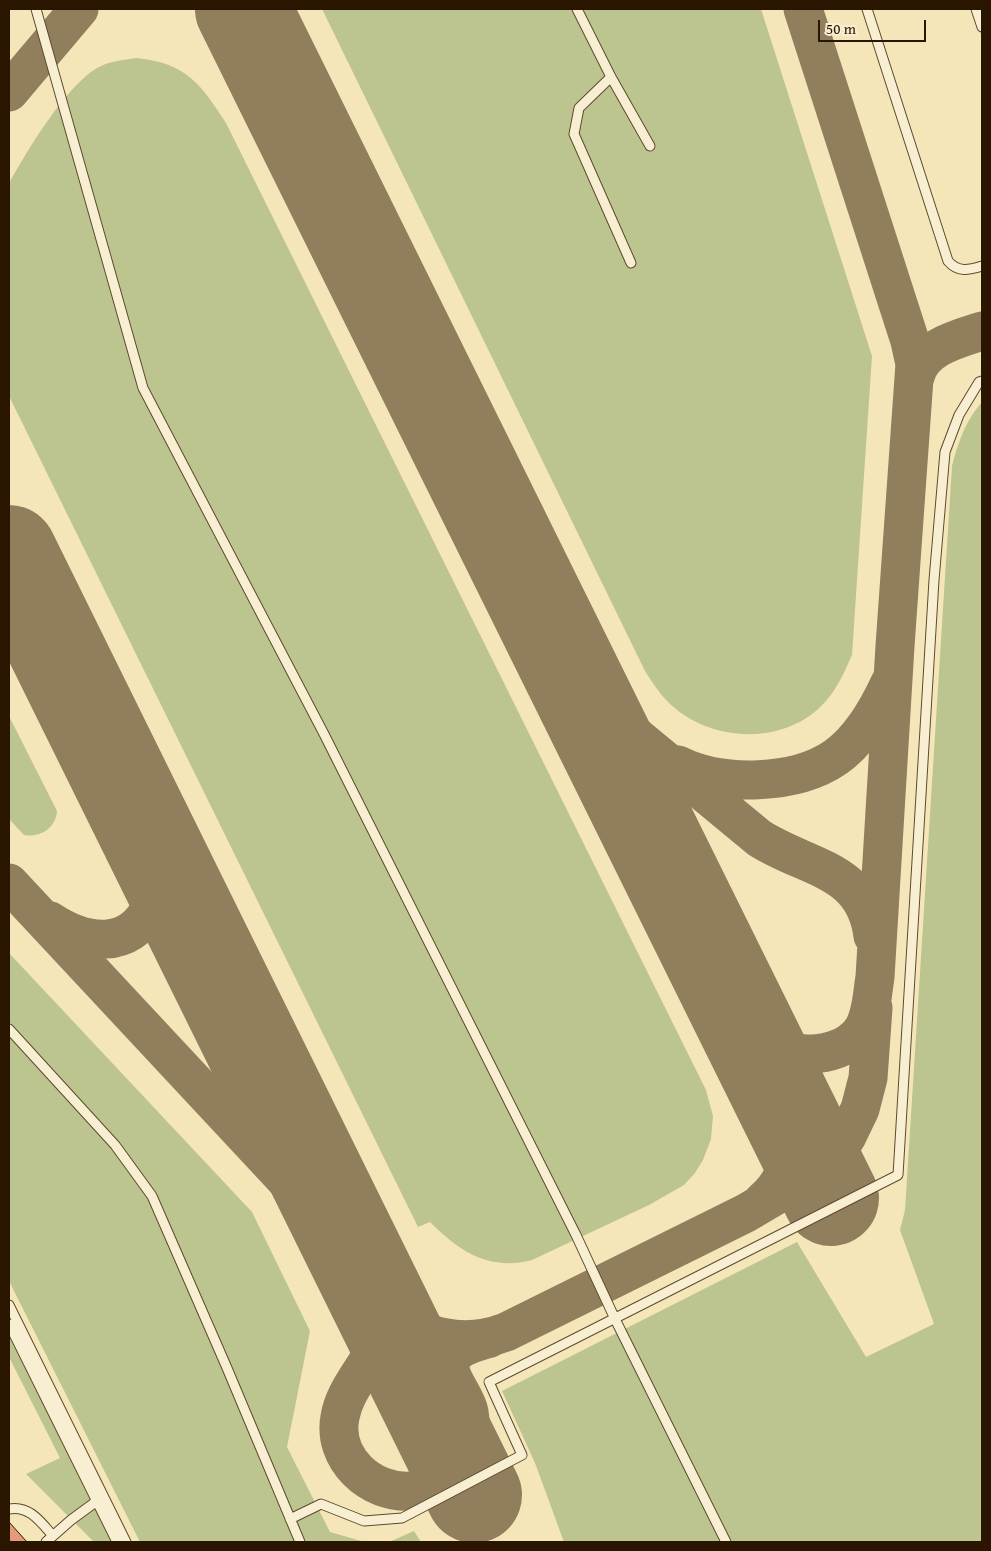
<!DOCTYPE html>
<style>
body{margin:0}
#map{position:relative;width:991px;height:1551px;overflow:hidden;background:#f5e6b9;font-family:"Gentium Book Plus",serif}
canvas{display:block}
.frame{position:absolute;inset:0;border:10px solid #2a1600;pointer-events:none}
.scale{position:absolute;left:818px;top:20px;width:108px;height:22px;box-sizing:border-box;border:2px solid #2a1600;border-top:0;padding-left:6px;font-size:15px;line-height:18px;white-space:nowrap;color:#2a1600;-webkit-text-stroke:4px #f8efd2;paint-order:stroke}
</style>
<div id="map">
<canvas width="991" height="1551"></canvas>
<div class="frame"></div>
<div class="scale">50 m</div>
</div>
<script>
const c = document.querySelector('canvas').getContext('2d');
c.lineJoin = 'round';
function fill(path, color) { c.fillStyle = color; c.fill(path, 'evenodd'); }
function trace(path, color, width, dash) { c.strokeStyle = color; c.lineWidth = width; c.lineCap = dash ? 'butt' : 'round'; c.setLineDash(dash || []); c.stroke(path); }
fill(new Path2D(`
 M322,9H761L872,356L852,655C845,671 838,687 826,701C786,747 709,743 668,702C659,693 652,682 645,671Z
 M137,58C186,63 201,84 226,123L706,1090L713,1116L711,1139L703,1160L695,1173L684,1185L649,1205L532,1260C489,1271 460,1252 430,1222L418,1227L9,396V183C27,151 65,87 97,68C109,61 123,60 137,58Z
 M982,402V1542H564L535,1463L502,1391L797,1242L866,1357L934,1324L900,1230L905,1210L952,466C958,442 966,420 982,402Z
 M9,716L57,811C56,828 40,838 24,835L9,819Z
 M9,953L252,1212L310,1331L287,1447L330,1532L365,1542H140L9,1281Z
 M9,1336L111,1542H94L26,1474L60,1458L9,1357Z
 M414,1531L421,1542H389Z`), '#bcc58f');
trace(new Path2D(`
 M242,9L245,13
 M9,92L79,9
 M915,377C921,348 957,339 982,331
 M580,690L759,838C807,869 865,868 873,936
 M678,765C722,787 796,785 836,757C860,740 878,709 890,683
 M9,883L355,1254
 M50,921C85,944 130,951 151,907C156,896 159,885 158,873C157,858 151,843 145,829
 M736,1007C744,1021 751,1034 765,1043C792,1060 844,1059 863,1029C872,1014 872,995 875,977L895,646L915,364L910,341L803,9
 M763,1201C798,1172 794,1130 778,1092
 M369,1282C376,1291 382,1301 391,1309C421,1340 466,1347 506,1332L746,1213L817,1171L839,1149L847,1136L860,1109L868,1078L873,1008
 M434,1336C421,1335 406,1331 393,1336C379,1342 371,1357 363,1369C353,1385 343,1399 340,1417C332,1458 370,1494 411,1491C449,1488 476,1450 469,1412C466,1395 445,1376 451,1360C457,1346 477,1342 490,1338`), '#907e5c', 39);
trace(new Path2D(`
 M243,9L831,1198
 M9,553L474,1495`), '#907e5c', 96);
const building = new Path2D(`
 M9,1522L27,1542H9Z`);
fill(building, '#e39b7a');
trace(building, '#2a1600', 1);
const lane = new Path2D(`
 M36,9L143,388L324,734L576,1235L615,1319L726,1542
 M577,9L611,77L650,146
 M867,9L948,261C958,273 969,270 982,266
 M976,9L982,27
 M611,77L579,108L574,134L631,263
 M9,1029L115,1145L152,1196L227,1368L300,1542
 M9,1305L126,1542
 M9,1324L117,1542
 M9,1509C29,1505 41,1522 53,1536
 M290,1519L321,1504L364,1521L402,1518L522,1455L489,1382L898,1175L934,580L945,452L959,415L979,382L982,381
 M46,1542L71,1520L101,1498`);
trace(lane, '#5d4a2e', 11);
trace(lane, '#f8efd2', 9);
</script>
